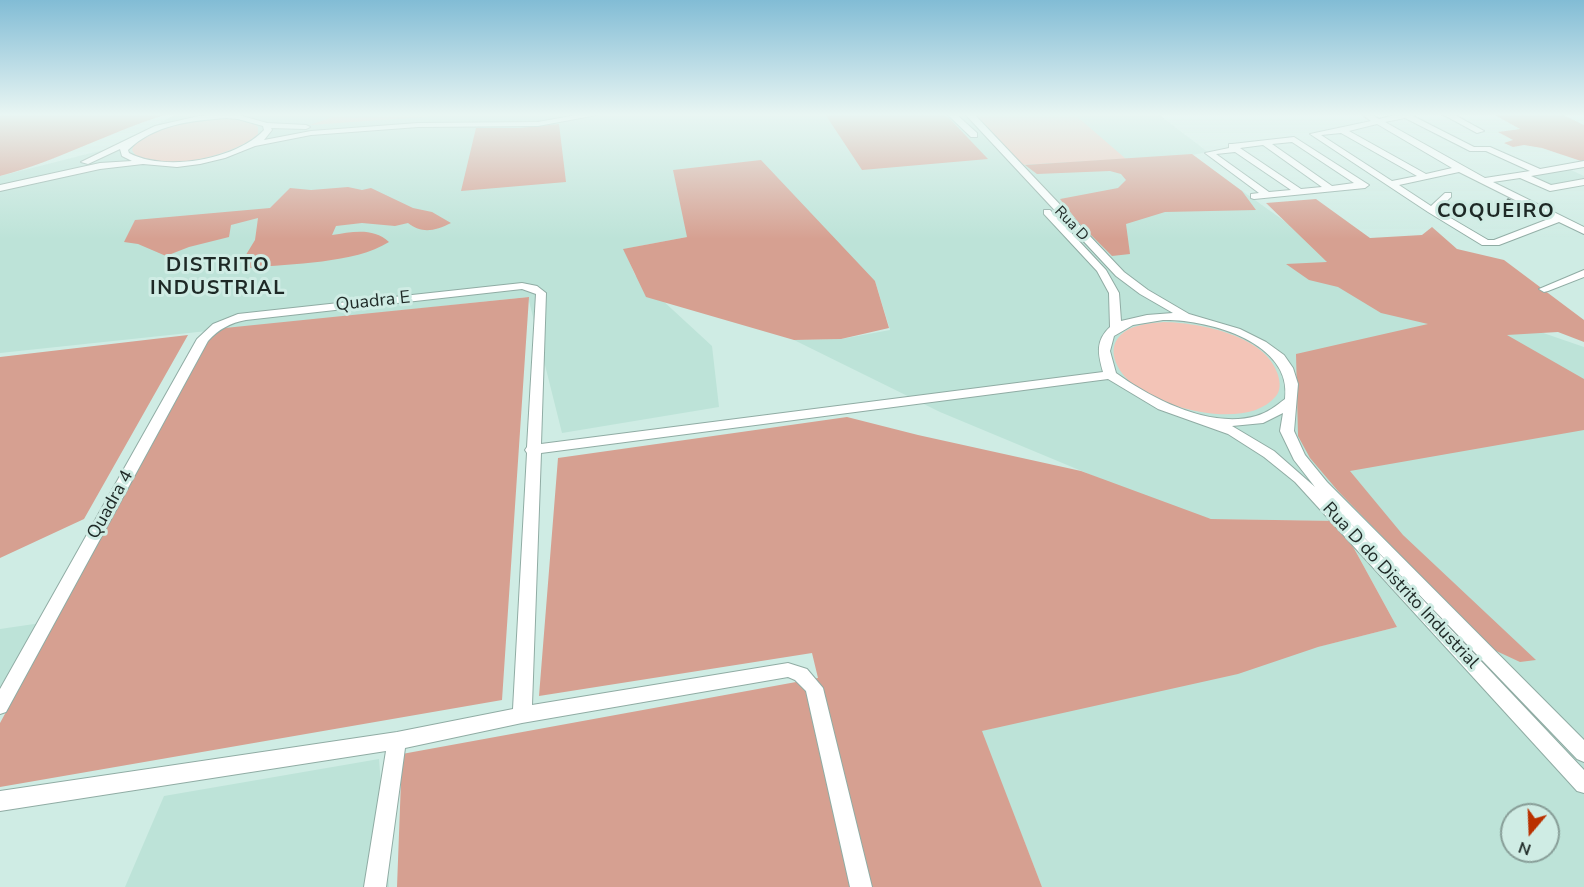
<!DOCTYPE html>
<style>
body{margin:0}
#map{position:relative;width:1584px;height:887px;overflow:hidden;background:#cfece4;font-family:"Nunito Sans",sans-serif}
canvas{display:block}
.north{position:absolute;left:1500px;top:803px;width:60px;height:60px;box-sizing:border-box;background:#cfece4;border:2px solid #889e98;border-radius:50%;rotate:199deg;font-size:16px;font-weight:700;line-height:24px;text-align:center;color:#1e2926}
.north::after{content:'';display:block;margin:auto;width:21px;height:27px;background:#ba3100;clip-path:polygon(50% 0,100% 100%,50% 72%,0 100%)}
</style>
<div id="map">
<canvas width="1584" height="887"></canvas>
<div class="north">N</div>
</div>
<script>
const c = document.querySelector('canvas').getContext('2d');
c.lineJoin = 'round';
function fill(path, color) { c.fillStyle = color; c.fill(path, 'evenodd'); }
function trace(path, color, width, dash) { c.strokeStyle = color; c.lineWidth = width; c.lineCap = dash ? 'butt' : 'round'; c.setLineDash(dash || []); c.stroke(path); }
function drawText(font, color, halo, rows, align = 'center') {
  c.font = font + ' "Nunito Sans",sans-serif'; c.lineWidth = 6; c.setLineDash([]); c.textBaseline = 'middle'; c.strokeStyle = halo; c.fillStyle = color; for (const [text, x, y, turn = 0] of rows) {
    c.save(); c.translate(x, y); c.rotate((+turn || 0) * Math.PI / 180); c.textAlign = isNaN(turn) ? turn : align; if (halo) c.strokeText(text, 0, 0); c.fillText(text, 0, 0); c.restore();
  }
}
fill(new Path2D(`
 M177,114H1158L1208,152L1192,155L1346,265L1584,347V887H1042L981,731L1397,627L1339,521L1211,519L1168,507L940,412L794,340L841,339L890,330L875,281L687,237L624,249L635,275L712,346L719,407L562,433L528,297L0,353V176L107,149ZM1512,815H1548V851H1512Z
 M1567,168L1584,176V181L1551,186L1525,175Z
 M41,623L0,695V629Z
 M379,759L389,887H125L164,796Z`), '#bde3d8');
fill(new Path2D(`
 M407,114H466L310,125L338,115L353,118Z
 M1074,114L1126,159L1020,165L972,115Z
 M221,118C234,118 247,118 258,127V134C240,154 145,179 132,150C141,125 198,120 221,118Z
 M1164,322C1200,323 1266,335 1278,375C1280,382 1281,390 1276,396C1248,431 1166,409 1136,387C1116,372 1101,344 1129,329C1140,324 1153,323 1164,322Z`), '#f3c4b7');
fill(new Path2D(`
 M0,114H168C111,131 58,161 0,176Z
 M825,114H943L949,118L988,159L862,170Z
 M1493,114H1561L1584,125V162L1542,148L1524,145L1513,147L1504,143L1513,140L1498,132L1520,129Z
 M559,124L566,182L461,191L476,128H519Z
 M1192,154L1242,191L1256,210L1165,212L1126,224L1130,254L1112,256L1079,223L1060,199L1118,188L1126,180L1121,174L1110,171L1037,174L1025,165Z
 M761,160L875,281L889,328L841,339L794,340L646,297L623,249L687,237L673,170Z
 M348,187L362,190L371,188L413,208L432,212L451,223C435,231 422,234 408,223L395,226L362,223L336,226L332,235C352,232 373,227 389,242C354,264 292,263 250,268L244,258L255,240L258,218L231,225L229,237L189,247L166,256L138,244L124,242L135,220L270,208L290,188L311,190Z
 M1316,199L1370,238L1422,235L1432,227L1457,249L1504,260L1584,320V342L1558,332L1507,335L1584,379V430L1350,471L1403,535L1536,660L1520,662L1492,649L1338,491L1310,458L1298,436L1296,354L1428,324L1381,313L1338,287L1309,280L1286,264L1327,262L1266,203Z
 M529,297L502,700L0,787V723L215,329Z
 M188,335L84,519L0,558V357Z
 M847,417L918,435L1081,471L1211,519L1339,521L1397,627L1318,647L1238,674L982,731L1042,887H397L402,754L818,678L812,653L539,696L558,458Z`), '#d6a091');
const building = new Path2D(`
 M1508,199L1541,216L1535,217L1505,204Z`);
fill(building, '#9bb7af');
trace(building, '#556f68', 1.5);
const minor = new Path2D(`
 M235,114L267,123L306,125L310,127L306,129L271,128L272,130L264,140L311,131L418,123L538,122L582,114H602L538,126L418,127L311,135L255,146L225,158L200,164L177,167L143,164L100,169L0,191V185L100,163L132,161L122,156L120,149L88,164L81,162L155,126L199,116ZM226,118L238,119L263,126L264,130C236,160 165,172 129,153L128,150C155,124 190,121 226,118Z
 M947,114H956L977,133V137H971Z
 M965,114H974L1124,272L1148,290L1189,314L1240,329L1266,342L1284,355L1293,368L1298,384L1294,431L1305,455L1327,482L1584,740V762L1577,759L1336,508L1584,770V793L1577,791L1295,482L1264,457L1228,434L1158,409L1108,379L541,453L532,705L788,663L807,669L823,688L872,887H850L806,691L795,680L788,677L522,723L405,748L386,887H364L386,751L0,811V791L397,732L513,709L527,453L525,450L527,447L536,294L522,289L246,320C230,323 219,329 208,341L6,712L0,714V689L197,339L213,324L238,314L522,283L537,286L546,293L541,444L1103,372C1098,354 1095,341 1110,327L1109,293L1097,271L1044,214V210H1050L1106,270L1119,293L1121,321L1147,315L1173,313L1140,294L1116,276ZM1163,320C1207,319 1293,342 1285,399C1276,406 1267,413 1256,416C1210,429 1152,399 1116,373L1110,351L1114,336L1133,325ZM1283,413L1280,431L1294,460L1315,487L1274,451L1232,426L1263,423Z
 M1361,114H1371L1379,119L1399,114H1415L1413,116L1474,147H1490L1540,169L1584,161V167L1531,176L1551,185L1584,179V185L1550,191L1520,178L1493,182L1584,227V234L1559,222L1499,245H1482L1428,212L1310,134L1371,121ZM1405,118L1470,151H1486L1530,171L1485,178L1385,122ZM1377,124L1452,168L1426,174L1349,131ZM1341,133L1417,176L1392,181L1321,135ZM1459,172L1551,218L1494,240H1488L1437,210L1451,197V193H1445L1431,206L1399,185Z
 M1442,114H1453L1484,131L1477,133Z
 M1294,137L1369,185L1365,188L1254,199L1251,198V194L1259,193L1205,153L1229,148V144H1232ZM1292,142L1354,183L1332,186L1272,144ZM1263,145L1322,187L1301,189L1240,148ZM1235,152L1291,190L1269,192L1216,154Z
 M1584,270V277L1548,291L1544,292L1539,289Z`);
trace(minor, '#90aca4', 2);
fill(minor, '#fff');
const sky = c.createLinearGradient(0, 0, 0, 239);
sky.addColorStop(0, '#82bcd5');
sky.addColorStop(0.48, '#e9f6f3');
sky.addColorStop(1, '#e9f6f300');
c.fillStyle = sky;
c.fillRect(0, 0, 1584, 239);
drawText('15px', '#1e2926', '#cfece4', [
 ["Rua D",1071,224,46]
]);
drawText('18px', '#1e2926', '#cfece4', [
 ["Quadra E",373,302,-6],
 ["Quadra 4",111,505,-61],
 ["Rua D do Distrito Industrial",1400,586,47]
]);
c.letterSpacing = '1.5px';
drawText('bold 20px', '#1e2926', '#cfece4', [
 ["COQUEIRO",1496,212],
 ["DISTRITO",218,266],
 ["INDUSTRIAL",218,289]
]);
c.letterSpacing = '0px';
</script>
